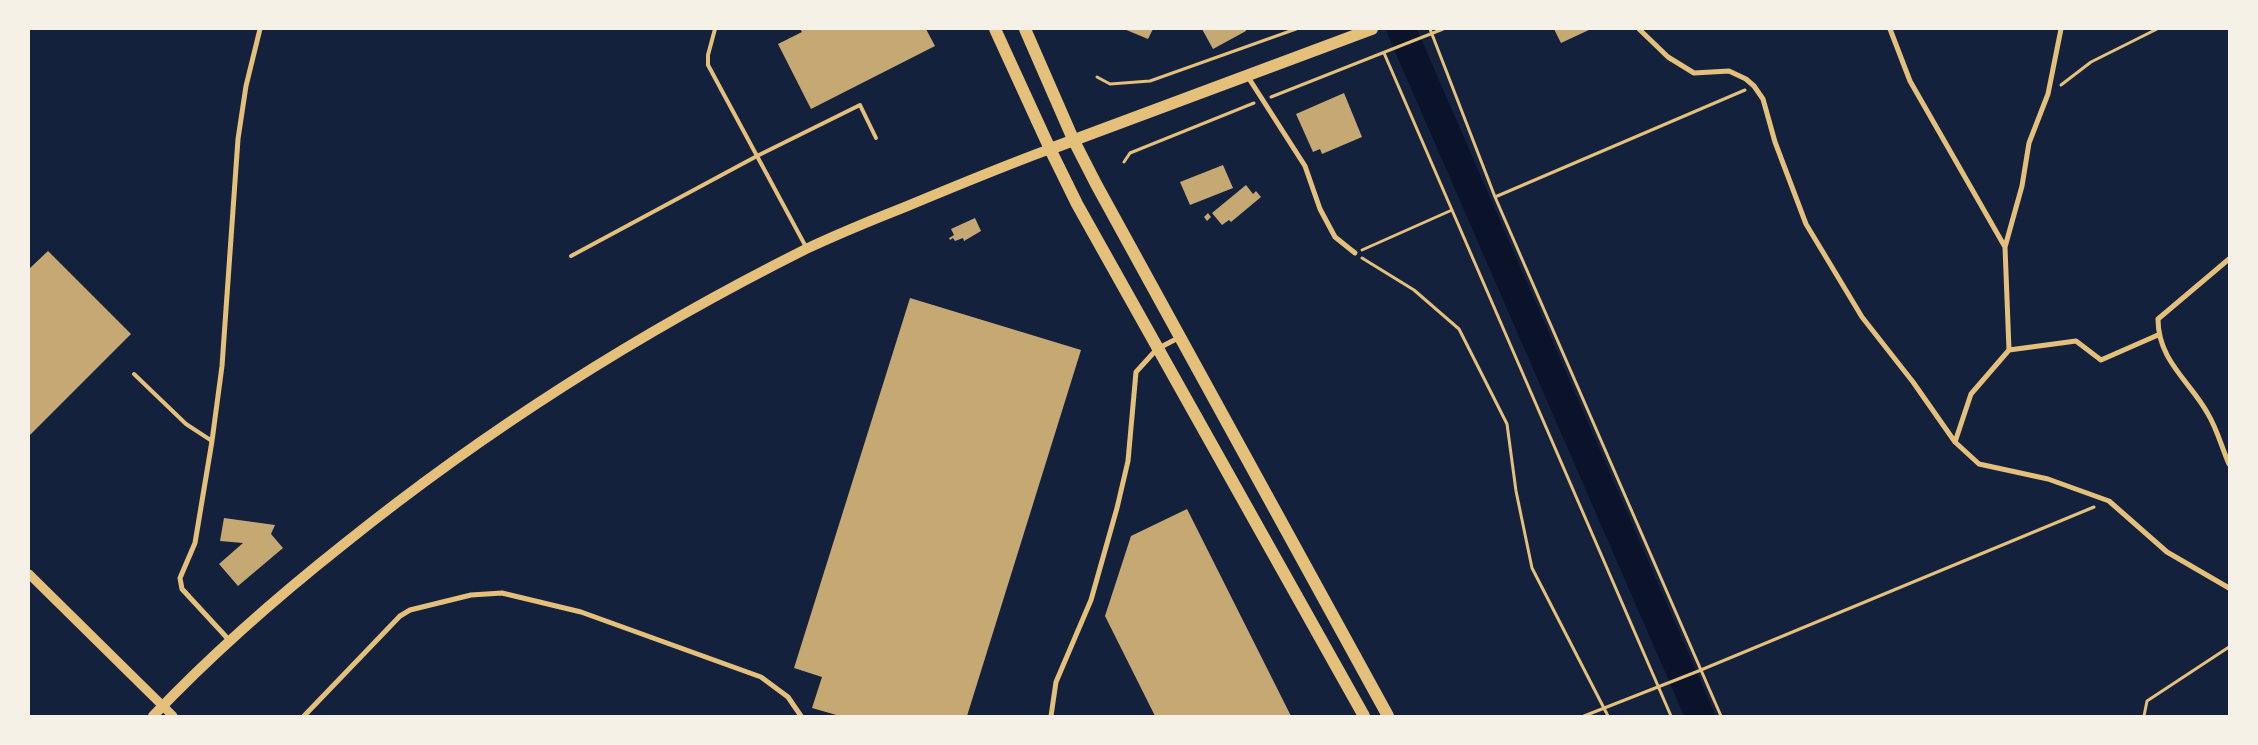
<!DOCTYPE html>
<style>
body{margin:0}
#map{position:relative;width:2258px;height:745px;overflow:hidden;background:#14213d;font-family:Cabin,sans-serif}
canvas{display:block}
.frame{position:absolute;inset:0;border:30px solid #f6f1e7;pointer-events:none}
</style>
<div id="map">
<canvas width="2258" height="745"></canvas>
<div class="frame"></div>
</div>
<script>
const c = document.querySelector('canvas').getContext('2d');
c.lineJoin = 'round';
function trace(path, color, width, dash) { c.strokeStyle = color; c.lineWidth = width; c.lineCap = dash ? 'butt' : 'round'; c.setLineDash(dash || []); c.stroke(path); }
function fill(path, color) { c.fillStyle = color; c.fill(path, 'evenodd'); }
trace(new Path2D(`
 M1401,29L1700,716`), '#0b132b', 29);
fill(new Path2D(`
 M800,29H926L935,46L811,109L778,44L802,32Z
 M1124,29H1153L1148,39Z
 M1202,29H1245L1246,31L1213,49Z
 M1554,29H1591L1561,43Z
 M1344,93L1362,137L1322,154L1320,149L1313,152L1296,114Z
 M1223,165L1233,188L1190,205L1180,182Z
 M1246,185L1253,194L1256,191L1261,197L1231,222L1229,220L1222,225L1212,213Z
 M1208,213L1211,217L1207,221L1204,217Z
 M975,218L981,231L964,241L963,238L955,241L953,238L950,240L949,238L954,235L951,229Z
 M48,251L131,334L29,436V269Z
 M910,298L1081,350L967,716H840L812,708L822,677L794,668Z
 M1187,509L1291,716H1155L1105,616L1131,536Z
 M224,518L275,525L271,534L283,548L238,586L219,564L243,543L220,541Z`), '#c6a872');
trace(new Path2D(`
 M1430,29L1495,197L1721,716
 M1384,53L1671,716
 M1097,77L1110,84L1150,81L1296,29
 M2061,85L2091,62L2157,29
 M1271,97L1443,29
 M1124,162L1130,153L1254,103
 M1495,197L1745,90
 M1362,250L1452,210
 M1362,258L1414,290L1459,329L1507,424L1516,491L1532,568L1608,716
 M1584,716L1696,672L2094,507
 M2144,716L2147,701L2229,647`), '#e5c07b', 3);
trace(new Path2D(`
 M715,29L708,55V65L806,247
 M571,256L757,156L860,105L876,138
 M134,374L186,424L212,441`), '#e5c07b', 4);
trace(new Path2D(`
 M1639,29L1668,57L1694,73L1729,71L1746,79L1754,86L1763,99L1775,142L1806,224L1862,317L1913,382L1955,442L1979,464L2048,479L2109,501L2167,552L2229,588
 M1890,29L1910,81L2005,247
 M1248,77L1305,166L1320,209L1335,237L1355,253
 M2229,259L2158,319C2158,361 2190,381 2208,414C2217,429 2222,448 2229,464
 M2009,350L2005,247L2022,186L2029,143L2048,94L2061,29
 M1955,442L1971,394L2009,350L2076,341L2101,360L2158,335
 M230,641L182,589L180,578L195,543L212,441L222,366L238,139L246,86L260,29
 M304,716L400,616L410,610L471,595L502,593L581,612L761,677L788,697L801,716
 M1051,716L1056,682L1091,600L1117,508L1128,461L1136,372L1157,349L1180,337`), '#e5c07b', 5);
trace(new Path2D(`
 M29,574L173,716`), '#e5c07b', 9);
trace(new Path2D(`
 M153,716C212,654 277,597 344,544C487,429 642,331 806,249C838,234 872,220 905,207C953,187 1001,167 1050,149`), '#e5c07b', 10);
trace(new Path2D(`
 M995,29L1050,149L1077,204L1364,716
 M1025,29L1073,139L1096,184L1388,716
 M1050,149L1372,29`), '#e5c07b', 12);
</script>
